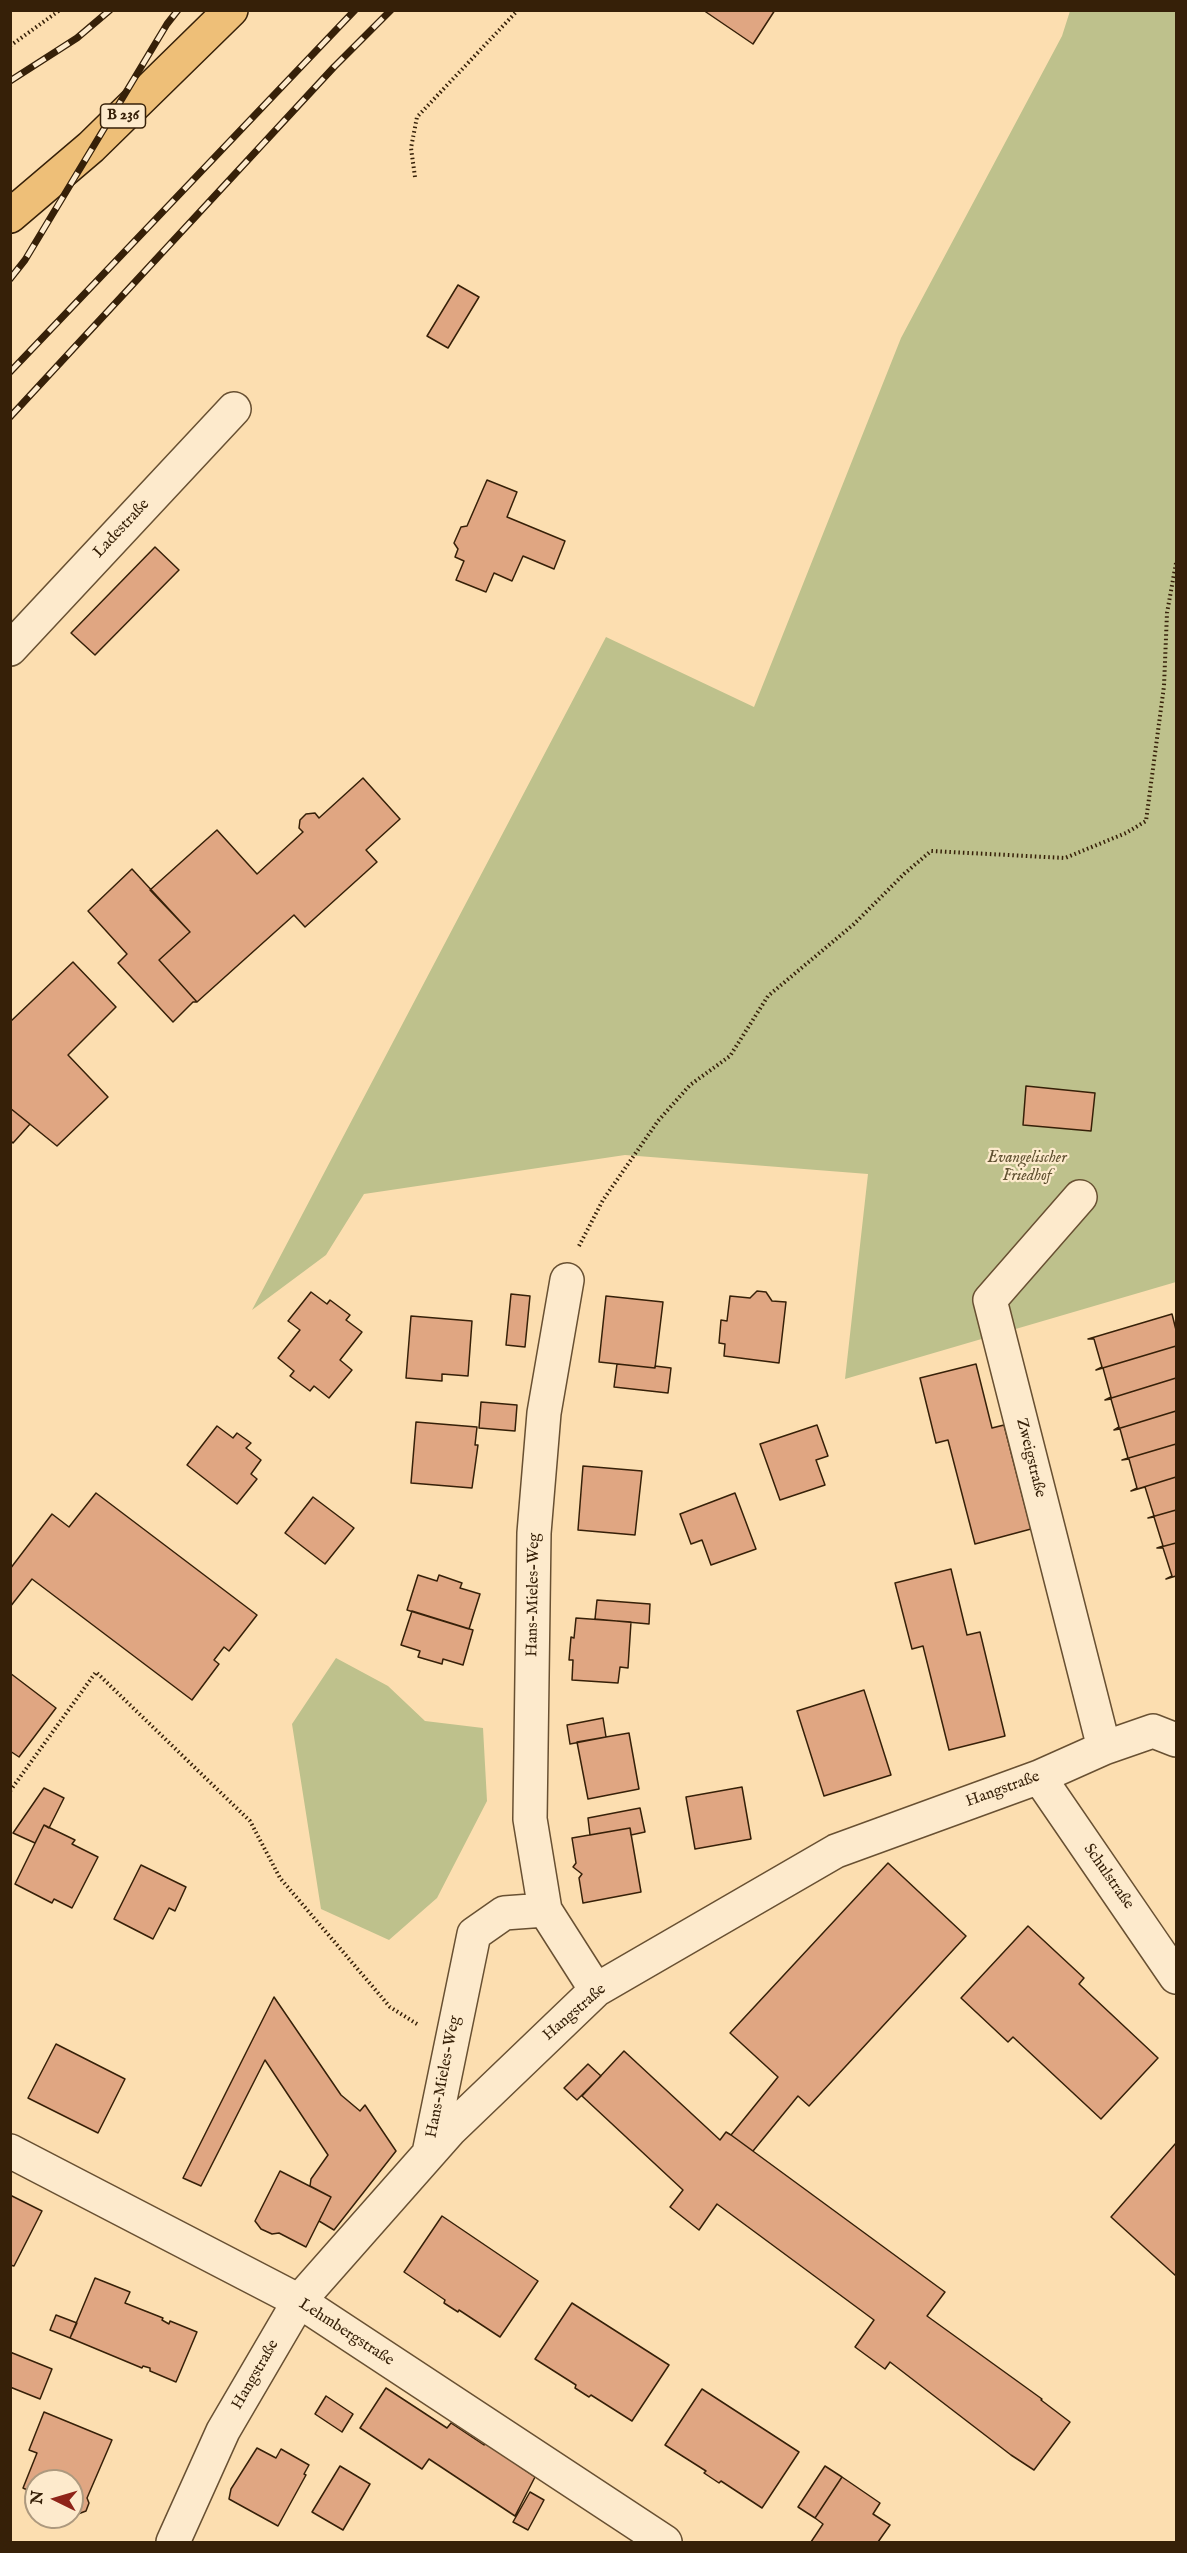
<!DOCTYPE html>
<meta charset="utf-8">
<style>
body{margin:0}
#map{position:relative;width:1187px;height:2553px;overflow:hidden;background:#fcdeb0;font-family:"IM FELL English",serif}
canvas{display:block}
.frame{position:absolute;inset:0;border:12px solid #362008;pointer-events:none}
.north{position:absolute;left:24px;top:2469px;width:60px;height:60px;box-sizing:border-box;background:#fdeacc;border:2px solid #ad997e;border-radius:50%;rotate:275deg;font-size:16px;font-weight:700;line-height:24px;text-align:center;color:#362008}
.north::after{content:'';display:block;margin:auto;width:21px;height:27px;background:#8f2418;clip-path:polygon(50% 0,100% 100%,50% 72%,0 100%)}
</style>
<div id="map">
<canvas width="1187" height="2553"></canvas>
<div class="frame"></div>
<div class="north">N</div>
</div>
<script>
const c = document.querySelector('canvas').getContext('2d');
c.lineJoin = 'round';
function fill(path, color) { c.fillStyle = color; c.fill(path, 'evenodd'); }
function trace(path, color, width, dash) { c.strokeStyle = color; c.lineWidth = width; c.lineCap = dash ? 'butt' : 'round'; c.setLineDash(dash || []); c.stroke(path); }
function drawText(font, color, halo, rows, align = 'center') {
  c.font = font + ' "IM FELL English",serif'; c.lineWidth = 4.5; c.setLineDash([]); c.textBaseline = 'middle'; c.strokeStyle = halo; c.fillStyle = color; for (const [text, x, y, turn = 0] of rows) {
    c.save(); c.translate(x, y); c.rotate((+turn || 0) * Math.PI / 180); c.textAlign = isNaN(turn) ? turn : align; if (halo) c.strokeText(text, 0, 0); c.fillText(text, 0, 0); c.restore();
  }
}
fill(new Path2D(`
 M1070,11H1176V1282L845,1379L868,1174L625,1155L364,1194L326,1255L252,1310L606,637L754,707L901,338L1062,36Z
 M336,1658L388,1686L425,1721L483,1728L487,1801L437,1898L389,1940L321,1909L292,1724Z`), '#bec18c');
const building = new Path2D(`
 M703,10H775L753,44Z
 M458,285L479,297L448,348L427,336Z
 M487,480L517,492L507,517L565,541L554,569L523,556L512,581L494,573L486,592L456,580L464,561L455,557L458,549L454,543L461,527L467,526Z
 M155,547L179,570L95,655L71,633Z
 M363,778L400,819L366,850L377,862L305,927L294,915L197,1002L159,960L190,932L150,890L217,830L257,874L303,832L299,828L300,820L306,814L315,813L319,818Z
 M132,869L190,932L159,960L197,1002H193L173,1022L118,963L127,954L88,911Z
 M73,962L116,1007L68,1055L108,1097L57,1146L10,1108V1022Z
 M1026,1086L1095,1093L1091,1131L1023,1125Z
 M10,1108L30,1124L13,1143L10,1140Z
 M757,1291L766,1292L772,1301L786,1302L779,1363L724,1356L725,1344L719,1343L721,1320L727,1321L730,1296L750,1298Z
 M311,1292L327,1304L330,1300L350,1315L346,1320L362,1332L340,1360L352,1370L329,1398L314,1386L310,1391L290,1376L294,1371L278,1358L300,1330L288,1321Z
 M511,1294L530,1296L525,1347L506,1345Z
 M606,1296L663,1302L655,1368L599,1362Z
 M1172,1314L1176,1330V1346L1096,1370L1102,1367L1094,1339H1088Z
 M411,1316L472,1321L468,1376L442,1374V1381L406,1378Z
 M1176,1346V1378L1105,1400L1111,1397L1103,1368L1096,1370Z
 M617,1364L655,1368V1366L671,1368L668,1393L614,1387Z
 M976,1364L992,1428L1004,1425L1031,1529L975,1544L948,1440L936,1443L920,1378Z
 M1176,1378V1411L1114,1430L1119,1427L1111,1399L1105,1400Z
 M481,1402L517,1405L515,1431L479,1428Z
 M1176,1411V1444L1122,1460L1128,1458L1120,1429L1114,1430Z
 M416,1422L477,1427L475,1445H478L472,1488L411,1483Z
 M817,1425L828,1456L816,1460L825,1485L780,1500L760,1444Z
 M217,1426L233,1438L237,1433L251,1443L246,1448L261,1460L251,1474L257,1479L237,1504L187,1465Z
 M1176,1444V1477L1131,1491L1137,1488L1129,1459L1122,1460Z
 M583,1466L642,1471L635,1535L578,1530Z
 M1176,1477V1510L1148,1518L1154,1516L1145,1487L1131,1491Z
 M96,1493L257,1615L229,1651L224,1647L214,1660L219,1664L192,1700L32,1579L10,1607V1569L52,1514L69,1527Z
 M735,1493L756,1549L711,1565L702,1540L691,1544L680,1514Z
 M313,1497L354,1528L325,1564L285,1533Z
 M1176,1510V1543L1157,1548L1163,1546L1154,1517L1148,1518Z
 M1176,1543V1576L1166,1579L1172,1576L1163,1548H1157Z
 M951,1569L967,1635L980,1632L1005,1736L949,1750L923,1646L912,1649L895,1583Z
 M418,1575L437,1581L439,1575L462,1583L460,1588L480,1594L469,1629L407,1610Z
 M597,1600L650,1604L649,1624L595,1619Z
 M412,1611L473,1630L463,1665L443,1659L442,1664L418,1657L420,1651L401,1645Z
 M576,1618L631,1622L628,1668L620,1667L618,1683L572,1680L573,1660H569L571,1637L574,1638Z
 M10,1673L56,1708L19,1757L10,1751Z
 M864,1690L891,1775L824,1796L797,1711Z
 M603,1718L606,1737L570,1744L567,1725Z
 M629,1733L639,1789L588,1799L577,1742Z
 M742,1787L751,1839L695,1849L686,1797Z
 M44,1788L64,1798L49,1828L44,1825L35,1843L13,1833Z
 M640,1808L645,1832L631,1835L630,1828L590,1835L588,1818Z
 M44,1825L75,1840L72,1844L98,1857L72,1908L54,1899L52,1903L15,1884Z
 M630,1828L641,1892L583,1903L579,1878L582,1874L573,1867L576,1863L572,1838Z
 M888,1863L966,1936L809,2106L798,2096L753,2151L731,2135L778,2077L730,2033Z
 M141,1865L186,1887L175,1911L169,1908L153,1939L114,1919Z
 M1028,1926L1084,1978L1079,1984L1158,2058L1101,2119L1013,2037L1008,2042L961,1998Z
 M274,1997L341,2095L360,2111L365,2105L396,2151L334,2230L319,2221L331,2197L310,2186L311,2179L328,2155L265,2060L201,2186L183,2178Z
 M56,2044L125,2079L98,2133L28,2098Z
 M624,2051L720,2140L726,2132L731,2135L945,2292L927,2316L1042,2399L1041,2400L1070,2422L1034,2470L1011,2455L890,2362L885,2369L855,2347L874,2320L717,2204L699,2230L670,2207L683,2190L582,2096Z
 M588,2064L601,2076L577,2100L564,2088Z
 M1176,2143V2276L1111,2217Z
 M280,2171L331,2197L306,2247L279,2233L272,2234L261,2229L255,2221Z
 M10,2195L42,2211L14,2266L10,2265Z
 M442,2216L538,2281L500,2337L459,2310L458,2312L444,2303L445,2300L404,2272Z
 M95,2278L130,2292L125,2303L163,2318L162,2320L169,2324L170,2321L197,2332L176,2382L150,2371V2368L143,2366L142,2368L70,2338Z
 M572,2303L669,2365L632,2421L591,2395L589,2397L575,2388L576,2385L535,2359Z
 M56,2315L77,2323L70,2338L50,2330Z
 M10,2352L52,2369L40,2399L10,2387Z
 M386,2388L447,2428L451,2423L484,2445L490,2437L524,2459L519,2466L535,2477L515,2516L429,2459L422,2469L360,2428Z
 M702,2389L799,2452L762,2508L721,2481L719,2483L704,2473L706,2471L665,2445Z
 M326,2396L353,2414L342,2432L315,2414Z
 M44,2412L112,2440L87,2498L89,2503L86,2511L78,2514L72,2512V2481H36V2494L23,2488L37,2453L29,2450Z
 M257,2448L276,2458L281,2449L309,2465L304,2474L306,2475L278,2526L229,2499L231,2489Z
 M340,2466L370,2484L343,2530L312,2512Z
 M825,2466L842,2477L815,2518L798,2507Z
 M842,2477L880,2503L873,2514L890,2525L878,2542H811L823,2524L815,2518Z
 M530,2492L544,2500L528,2530L513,2522Z`);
fill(building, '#e0a682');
trace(building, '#362008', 1.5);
const minor = new Path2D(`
 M10,649L234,409
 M1080,1197L990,1300L1104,1748
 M567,1280L544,1413L534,1533L530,1819L545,1910L596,1990
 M1039,1777L1176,1977
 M10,2151L299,2301L665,2542
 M429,2153L474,1934L504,1913L545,1910
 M173,2542L223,2431L299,2301L450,2130L596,1990L836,1851L1039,1777L1104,1748L1153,1731L1176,1740`);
const primary = new Path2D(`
 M10,216L91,147L231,10`);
trace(minor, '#685032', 36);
trace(primary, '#362008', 36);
trace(new Path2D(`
 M10,46L60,10
 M415,177L411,148L417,117L518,10
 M579,1246L603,1200L658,1121L690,1085L730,1056L768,996L854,924L904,874L931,851L1065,858L1126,833L1146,821L1164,686L1167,613L1176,563
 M10,1791L96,1672L250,1821L280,1878L390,2007L417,2024`), '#362008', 4, [1.5, 3]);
trace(minor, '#fdeacc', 33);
trace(primary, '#eebf78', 33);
const rail = new Path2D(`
 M10,81L77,38L110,10
 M10,279L25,260L167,24L178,10
 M10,372L355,10
 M10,417L334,67L391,10`);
trace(rail, '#362008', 7);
trace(rail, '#fdeacc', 4.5, [14]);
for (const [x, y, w] of [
 [123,116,45]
]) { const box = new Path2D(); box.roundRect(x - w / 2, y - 12, w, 24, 4.5); c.fillStyle = '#fdeacc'; c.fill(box); trace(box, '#362008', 1.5); }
drawText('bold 15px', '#362008', null, [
 ["B 236",123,116]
]);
drawText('16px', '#362008', '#fdeacc', [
 ["Ladestraße",122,529,-47],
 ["Zweigstraße",1030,1458,76],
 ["Hans-Mieles-Weg",534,1595,-89],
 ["Hangstraße",1003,1790,-20],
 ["Schulstraße",1108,1877,55],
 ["Hangstraße",575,2013,-41],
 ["Hans-Mieles-Weg",444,2077,-79],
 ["Lehmbergstraße",346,2333,33],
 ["Hangstraße",256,2375,-60]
]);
drawText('italic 16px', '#5f5030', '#fdeacc', [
 ["Evangelischer",1027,1159],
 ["Friedhof",1027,1177]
]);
</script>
